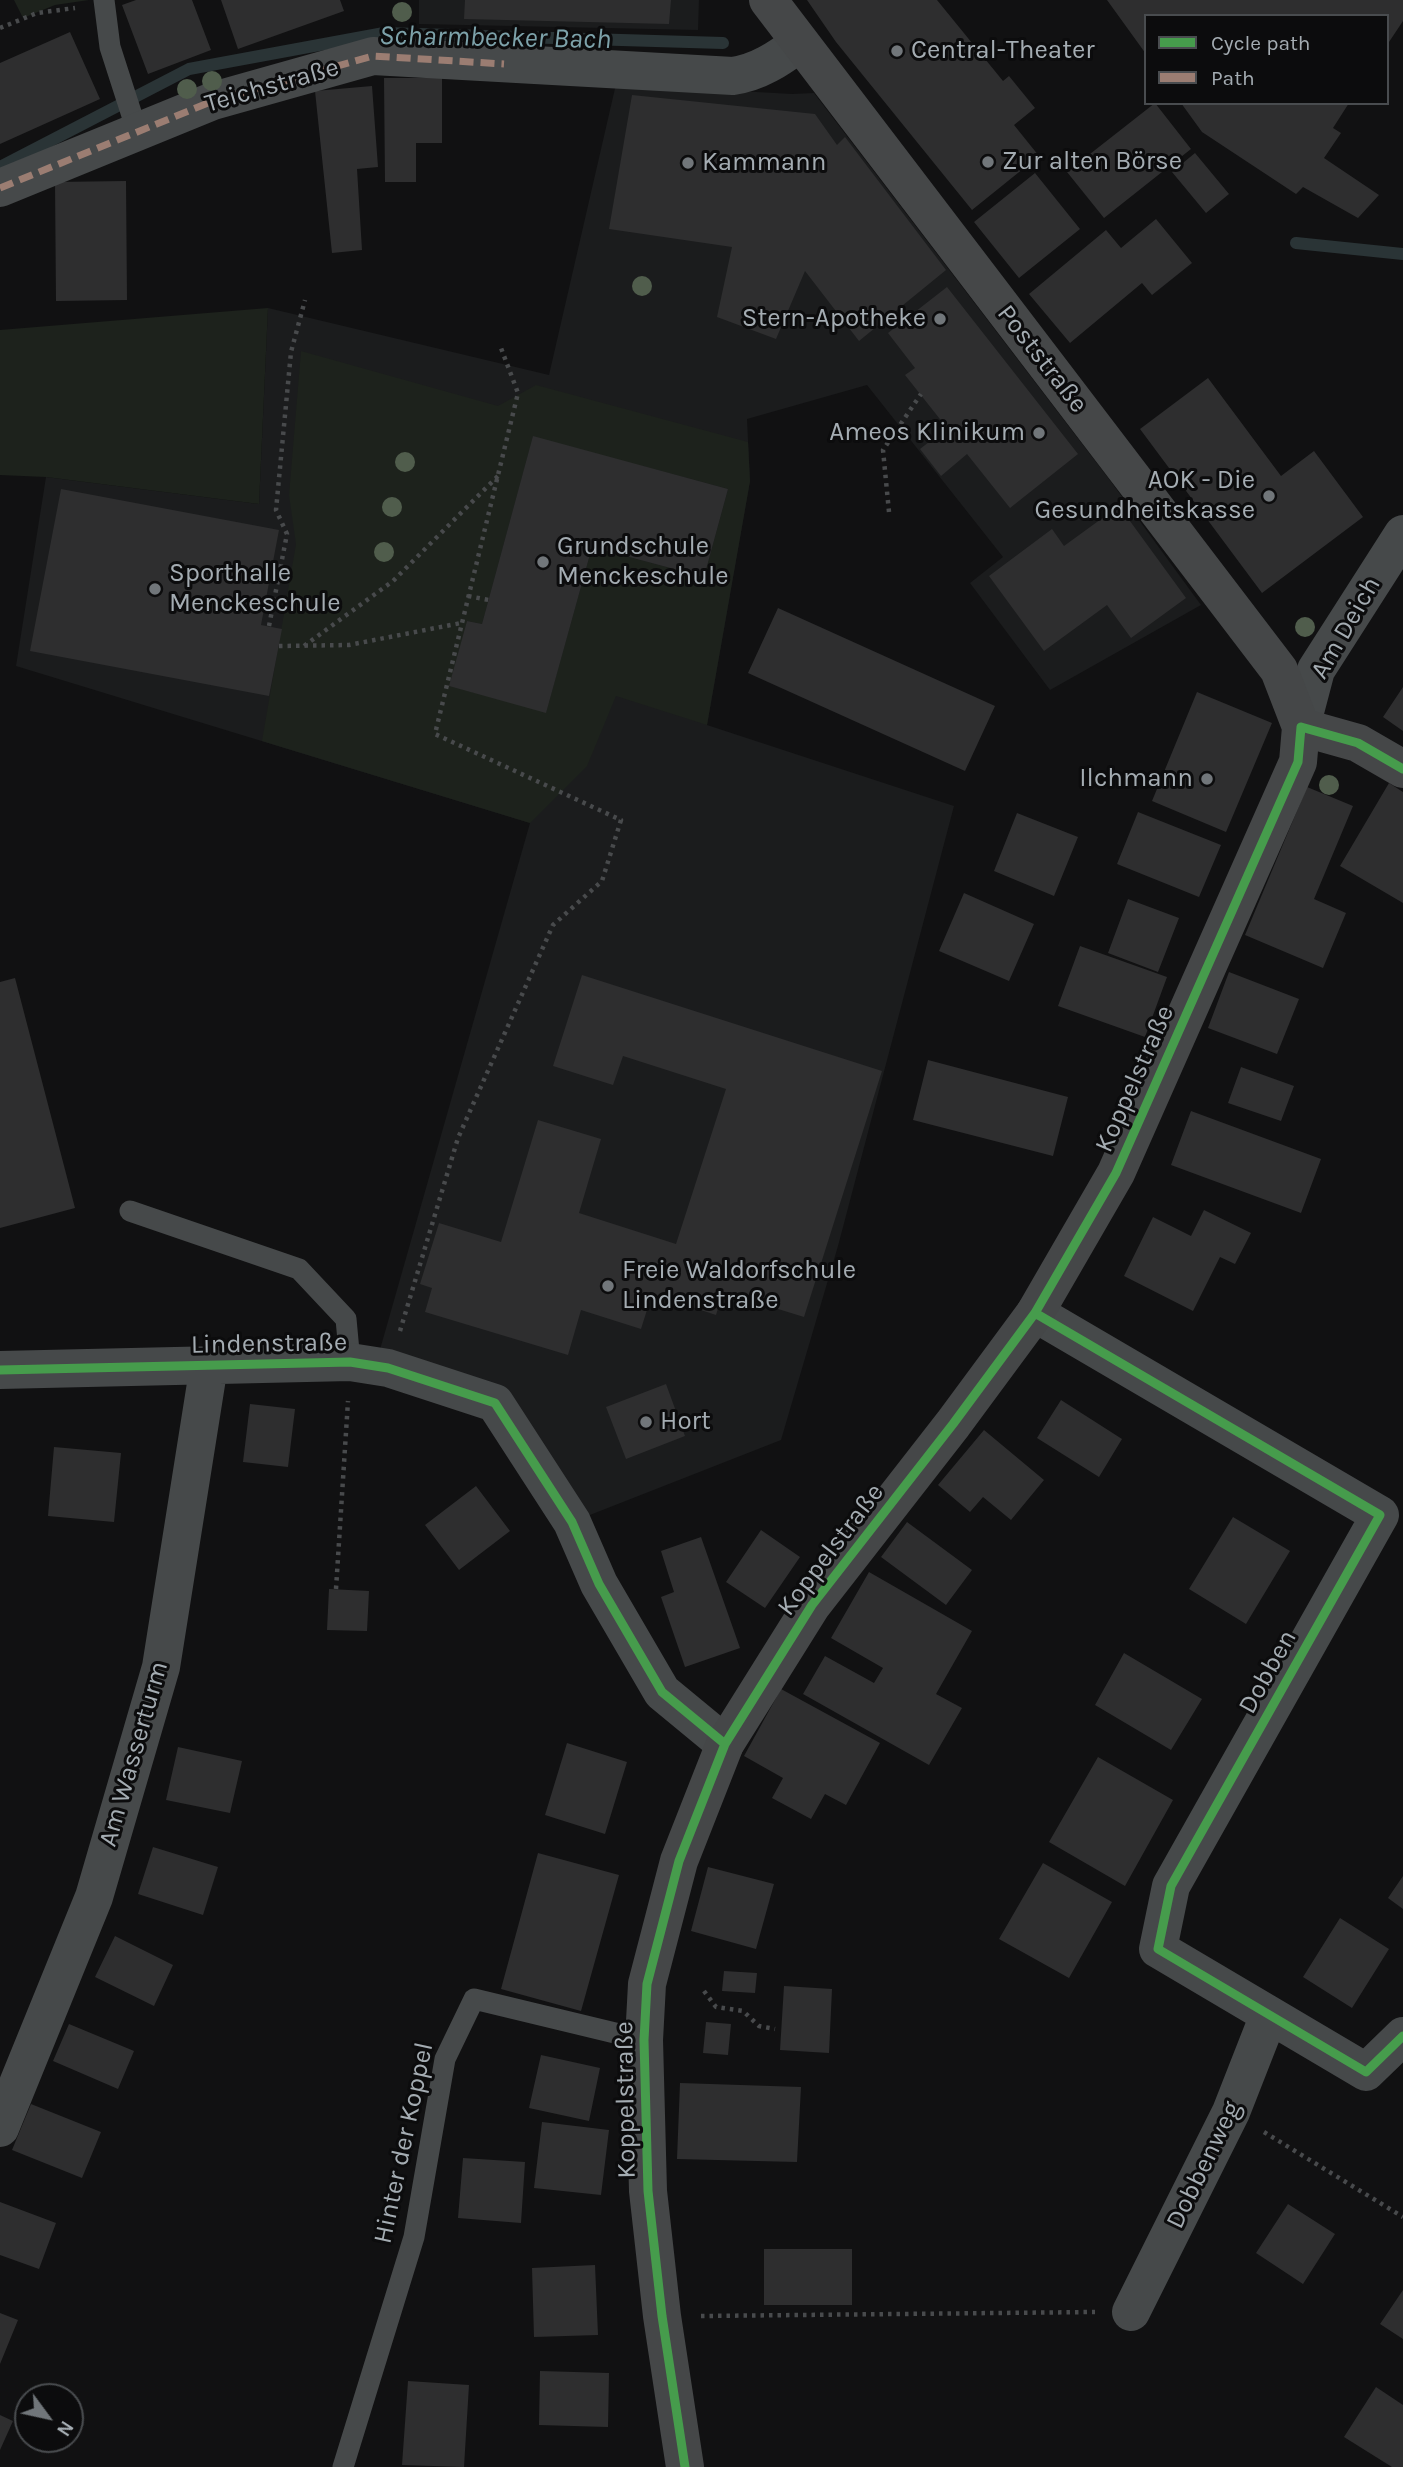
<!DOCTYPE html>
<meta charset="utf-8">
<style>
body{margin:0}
#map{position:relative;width:1403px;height:2467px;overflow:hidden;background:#111112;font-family:Karla,sans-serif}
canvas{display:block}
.legend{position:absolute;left:1144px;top:14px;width:245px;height:91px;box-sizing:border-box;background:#0c0c0d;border:2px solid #494c4f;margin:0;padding:9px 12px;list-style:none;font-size:21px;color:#a4acb2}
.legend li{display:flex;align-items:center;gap:14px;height:35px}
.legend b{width:35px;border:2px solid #494c4f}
.north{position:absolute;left:14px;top:2383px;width:70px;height:70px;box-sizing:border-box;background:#0c0c0d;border:2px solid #494c4f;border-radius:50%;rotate:123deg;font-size:19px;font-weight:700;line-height:28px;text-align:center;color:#a4acb2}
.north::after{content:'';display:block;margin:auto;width:24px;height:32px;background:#71767a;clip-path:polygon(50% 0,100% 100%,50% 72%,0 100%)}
</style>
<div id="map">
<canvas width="1403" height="2467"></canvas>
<ul class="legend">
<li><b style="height:9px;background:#469c4c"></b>Cycle path</li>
<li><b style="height:9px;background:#9b7d72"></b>Path</li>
</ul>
<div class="north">N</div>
</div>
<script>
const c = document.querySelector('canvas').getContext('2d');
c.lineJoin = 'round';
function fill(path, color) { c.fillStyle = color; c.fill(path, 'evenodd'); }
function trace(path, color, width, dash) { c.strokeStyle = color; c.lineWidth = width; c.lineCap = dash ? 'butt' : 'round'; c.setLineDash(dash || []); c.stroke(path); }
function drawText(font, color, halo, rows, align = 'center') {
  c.font = font + ' Karla,sans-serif'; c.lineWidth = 6; c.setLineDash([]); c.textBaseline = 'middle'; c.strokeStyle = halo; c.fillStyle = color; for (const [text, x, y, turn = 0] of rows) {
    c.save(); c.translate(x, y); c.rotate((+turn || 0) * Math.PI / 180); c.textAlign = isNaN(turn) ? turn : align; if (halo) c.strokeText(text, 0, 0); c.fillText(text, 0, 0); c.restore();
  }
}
fill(new Path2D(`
 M419,0H699L698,30L419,24Z
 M616,84L792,94L814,93L1109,479L1201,605L1050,690L970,583L1003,557L867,385L747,419L750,481L707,725L954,806L838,1246L781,1440L572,1522L495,1403L375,1367L530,823L16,666L46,477L259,504L268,308L549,375Z`), '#1b1c1d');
fill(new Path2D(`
 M14,0H89L55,5L23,18Z
 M268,308L259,504L46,477L0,475V330Z
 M301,351L498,406L536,385L748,442L750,481L707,725L616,696L587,766L530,823L262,741L296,544L289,495ZM533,437L728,489L704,577L592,547L546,712L450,686L467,621L482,624Z`), '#1d221c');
trace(new Path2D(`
 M0,167L189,69L384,33L723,43
 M1296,243L1403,254`), '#2a3436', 12);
fill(new Path2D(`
 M136,0H192L211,50L148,74L122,5Z
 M221,0H340L344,11L238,49Z
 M465,0H671L669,24L464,19Z
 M807,0H937L1003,81L1009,76L1035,108L1014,125L1039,156L972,210L836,42Z
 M1107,0H1403V21L1387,45V16H1146V54Z
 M70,32L100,99L0,144V63Z
 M384,78H442V143H416V182H385Z
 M372,86L378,167L357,169L362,250L332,253L315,91Z
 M632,95L815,114L837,145L845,137L946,270L859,341L805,271L776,339L717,317L732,247L609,229Z
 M1155,103L1191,149L1104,218L1067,172Z
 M1181,103H1349L1333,128L1341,133L1324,158L1379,195L1358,218L1303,187L1296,194L1202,132Z
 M1195,153L1229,194L1206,213L1172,172Z
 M1035,173L1080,229L1019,278L974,222Z
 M126,181L127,300L56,301L55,182Z
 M1156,219L1192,263L1152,295L1142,283L1070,343L1029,294L1106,230L1121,248Z
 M947,287L1078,454L1010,508L967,454L941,476L920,449L947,428L905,375L915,368L888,333Z
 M1208,378L1281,476L1314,451L1363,517L1262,593L1140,429Z
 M533,436L728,489L704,577L592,547L546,713L449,686L467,621L482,624Z
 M61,489L279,530L261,625L282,629L269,696L30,651Z
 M1119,506L1186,598L1131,638L1107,605L1044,651L989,576L1052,529L1064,546Z
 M778,608L995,706L965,771L748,673Z
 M1403,687V731L1383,717Z
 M1197,692L1272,723L1226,832L1152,801Z
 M1389,783L1403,792V903L1340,866Z
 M1307,787L1353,806L1314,899L1346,913L1323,968L1245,935Z
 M1138,812L1221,845L1199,897L1117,864Z
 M1017,813L1078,837L1054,896L994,871Z
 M964,893L1034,924L1009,981L939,951Z
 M1128,899L1179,918L1158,972L1108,953Z
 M1080,946L1167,977L1145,1037L1058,1006Z
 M1229,972L1299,999L1277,1054L1208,1028Z
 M582,975L882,1071L804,1317L723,1292L716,1315L652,1294L641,1329L581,1310L568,1355L425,1312L432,1288L420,1284L439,1223L501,1242L538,1120L601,1139L579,1213L676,1244L726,1089L623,1056L613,1085L553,1066Z
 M15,978L75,1208L0,1228V982Z
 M928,1060L1068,1097L1053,1156L913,1120Z
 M1241,1067L1294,1086L1281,1121L1228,1103Z
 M1191,1111L1321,1159L1301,1213L1171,1165Z
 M1204,1210L1251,1233L1235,1264L1220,1257L1193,1311L1124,1276L1153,1217L1191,1236Z
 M666,1384L685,1436L626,1459L606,1407Z
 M1061,1400L1122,1439L1099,1477L1037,1438Z
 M250,1404L295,1409L288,1467L243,1462Z
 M984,1430L1044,1480L1011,1520L983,1497L970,1512L938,1485Z
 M54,1447L121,1453L114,1522L48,1516Z
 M476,1486L510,1531L459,1570L425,1525Z
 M1233,1517L1290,1551L1246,1624L1189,1589Z
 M907,1522L972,1570L946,1605L881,1557Z
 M761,1530L800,1557L765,1608L726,1582Z
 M701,1537L740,1648L685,1667L661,1597L674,1592L661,1551Z
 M869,1572L972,1631L936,1694L962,1708L929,1765L803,1694L825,1656L874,1683L883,1668L831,1638Z
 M329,1589L369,1591L367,1631L327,1630Z
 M1124,1653L1202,1699L1171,1750L1095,1705Z
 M781,1689L880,1743L846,1805L825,1794L811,1819L772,1798L783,1778L744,1756Z
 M567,1743L627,1762L605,1834L545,1815Z
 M178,1747L242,1761L230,1813L166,1800Z
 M1098,1757L1173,1800L1125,1886L1049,1842Z
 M153,1847L218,1867L203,1915L138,1894Z
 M538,1853L619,1875L581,2011L501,1989Z
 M1043,1863L1112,1902L1069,1978L999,1939Z
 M708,1867L774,1884L756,1949L691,1931Z
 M1403,1876V1909L1388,1898Z
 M1340,1918L1389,1949L1352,2008L1303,1977Z
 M115,1936L173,1965L154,2006L95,1977Z
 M724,1971L757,1973L755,1993L722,1991Z
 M784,1986L832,1989L829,2053L780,2050Z
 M706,2022L731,2024L728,2055L703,2053Z
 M69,2024L134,2051L118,2089L53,2061Z
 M541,2055L600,2068L589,2121L529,2108Z
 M680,2083L801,2087L797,2162L677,2159Z
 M31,2104L101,2132L82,2178L12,2150Z
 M542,2122L609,2130L601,2195L534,2188Z
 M463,2158L525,2162L521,2223L458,2218Z
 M0,2202L56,2223L39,2269L0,2255Z
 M1288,2204L1335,2234L1303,2284L1256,2253Z
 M764,2249H852V2305H764Z
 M595,2265L598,2335L534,2337L532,2268Z
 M1403,2290V2339L1380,2324Z
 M0,2313L18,2320L0,2364Z
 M540,2371L609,2373L608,2427L539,2425Z
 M408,2381L469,2385L464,2467L402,2465Z
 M1376,2387L1403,2405V2467H1392L1344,2437Z
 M0,2415L13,2421L0,2450Z`), '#2e2e2f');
trace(new Path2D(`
 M0,28L37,13L75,8
 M889,512L883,450L921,394
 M468,596L489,600
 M269,626L287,534L276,510L291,352L305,300
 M279,646L349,645L461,623
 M304,646L393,581L498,476
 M400,1331L458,1138L553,925L602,881L621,820L435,734L518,393L501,348
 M336,1589L348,1401
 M704,1991L716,2007L743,2011L759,2026L775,2029
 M1264,2132L1403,2217
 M701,2316L1095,2312`), '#484a4c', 4.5, [3.5, 5]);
trace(new Path2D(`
 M104,0L110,47L137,131
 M130,1211L299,1269L346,1319L350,1362
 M343,2467L414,2237L445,2059L474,1999L644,2040`), '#46494a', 21);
trace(new Path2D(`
 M0,188L213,101L373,56L733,76C760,72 779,58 800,43
 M1301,727L1316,670L1403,534
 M1035,1313L1380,1515L1171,1886L1158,1949L1366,2072L1403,2036
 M0,1370L350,1362L388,1368L495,1403L572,1522L599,1584L662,1692L725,1744
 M0,2128L94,1897L161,1667L209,1365
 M1131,2312L1231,2112L1269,2015`), '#46494a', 38);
trace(new Path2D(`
 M1301,727L1358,743L1403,769
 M685,2467L662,2316L648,2191L644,2040L647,1984L679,1861L725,1744L812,1605L953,1424L1035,1313L1116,1173L1298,762L1301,727L1279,670L768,0`), '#454748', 38);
trace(new Path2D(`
 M0,188L213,101L373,56L504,64`), '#9b7d72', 7, [14, 7]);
trace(new Path2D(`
 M1035,1313L1380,1515L1171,1886L1158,1949L1366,2072L1403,2036
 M0,1370L350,1362L388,1368L495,1403L572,1522L599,1584L662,1692L725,1744
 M685,2467L662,2316L648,2191L644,2040L647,1984L679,1861L725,1744L812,1605L953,1424L1035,1313L1116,1173L1298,762L1301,727L1358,743L1403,769`), '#469c4c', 9);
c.fillStyle = '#505d4c';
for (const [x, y] of [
 [402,12],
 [212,81],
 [187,89],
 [642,286],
 [405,462],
 [392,507],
 [384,552],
 [1305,627],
 [1329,785]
]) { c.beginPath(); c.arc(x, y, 10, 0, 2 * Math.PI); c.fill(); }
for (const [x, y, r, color] of [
 [897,51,7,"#71767a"],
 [988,162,7,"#71767a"],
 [688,163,7,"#71767a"],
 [940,319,7,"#71767a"],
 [1039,433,7,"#71767a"],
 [1269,496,7,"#71767a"],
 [543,562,7,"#71767a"],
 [155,589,7,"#71767a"],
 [1207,779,7,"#71767a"],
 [608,1286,7,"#71767a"],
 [646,1422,7,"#71767a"]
]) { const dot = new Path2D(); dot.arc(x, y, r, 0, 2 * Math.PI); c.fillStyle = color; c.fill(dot); trace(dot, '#0c0c0d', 2.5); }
drawText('26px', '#a4acb2', '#0c0c0d', [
 ["Central-Theater",911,51],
 ["Zur alten Börse",1002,162],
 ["Kammann",702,163],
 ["Stern-Apotheke",926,319,"right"],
 ["Ameos Klinikum",1025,433,"right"],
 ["AOK - Die",1255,481,"right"],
 ["Gesundheitskasse",1255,511,"right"],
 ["Grundschule",557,547],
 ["Menckeschule",557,577],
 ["Sporthalle",169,574],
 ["Menckeschule",169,604],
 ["Ilchmann",1193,779,"right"],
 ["Freie Waldorfschule",622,1271],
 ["Lindenstraße",622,1301],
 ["Hort",660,1422]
], 'left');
drawText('26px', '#a4acb2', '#0c0c0d', [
 ["Teichstraße",272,86,-16],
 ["Poststraße",1042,359,52],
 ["Am Deich",1346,628,-60],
 ["Koppelstraße",1135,1079,-66],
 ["Lindenstraße",269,1344,-1],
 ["Koppelstraße",831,1550,-53],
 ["Dobben",1268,1672,-61],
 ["Am Wasserturm",134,1754,-74],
 ["Koppelstraße",626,2100,-91],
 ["Hinter der Koppel",404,2143,-78],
 ["Dobbenweg",1204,2165,-64]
]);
drawText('italic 28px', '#7da2aa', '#0c0c0d', [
 ["Scharmbecker Bach",495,38,1]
]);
</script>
